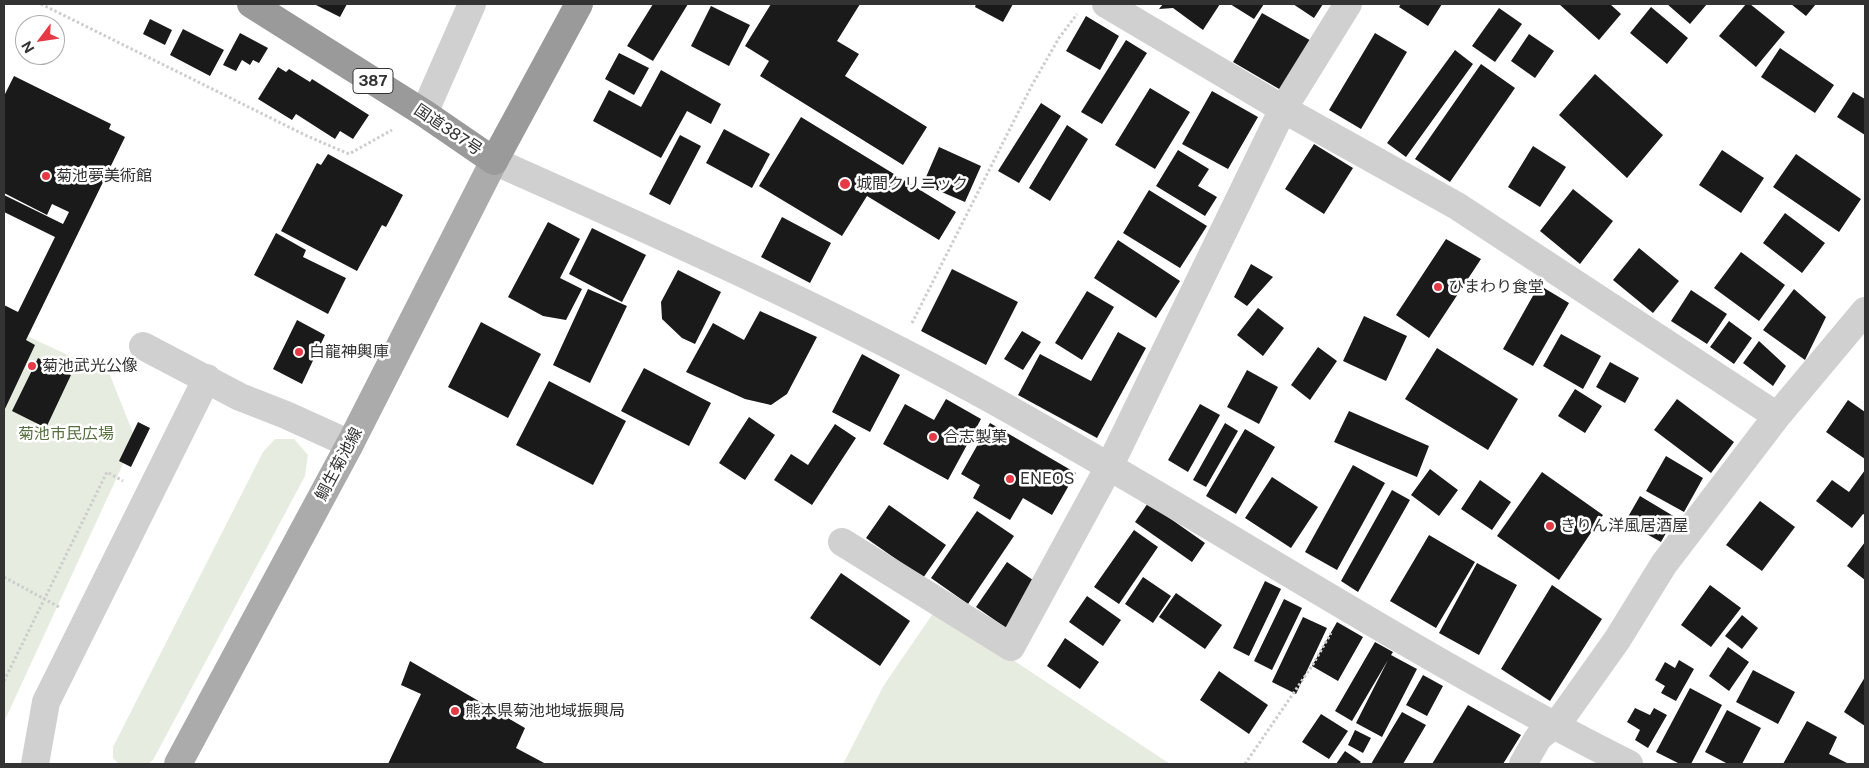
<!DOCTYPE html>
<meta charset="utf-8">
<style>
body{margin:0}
#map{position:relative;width:1869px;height:768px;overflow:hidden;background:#fff;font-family:"Public Sans",sans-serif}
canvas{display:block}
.frame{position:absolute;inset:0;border:5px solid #333;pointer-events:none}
.north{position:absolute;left:15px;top:15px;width:50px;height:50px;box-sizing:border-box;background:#fff;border:1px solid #adadad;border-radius:50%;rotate:239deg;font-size:14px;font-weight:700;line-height:20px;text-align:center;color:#333}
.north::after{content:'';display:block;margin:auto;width:18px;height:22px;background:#e63946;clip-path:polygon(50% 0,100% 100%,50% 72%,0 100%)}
</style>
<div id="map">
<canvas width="1869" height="768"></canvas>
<div class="frame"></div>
<div class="north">N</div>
</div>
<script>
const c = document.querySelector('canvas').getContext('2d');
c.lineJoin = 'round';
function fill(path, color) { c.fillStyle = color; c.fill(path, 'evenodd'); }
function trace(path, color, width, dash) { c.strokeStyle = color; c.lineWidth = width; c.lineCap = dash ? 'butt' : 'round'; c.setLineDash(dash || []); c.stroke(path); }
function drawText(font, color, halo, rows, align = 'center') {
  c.font = font + ' "Public Sans","Noto Sans JP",sans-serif'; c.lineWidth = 5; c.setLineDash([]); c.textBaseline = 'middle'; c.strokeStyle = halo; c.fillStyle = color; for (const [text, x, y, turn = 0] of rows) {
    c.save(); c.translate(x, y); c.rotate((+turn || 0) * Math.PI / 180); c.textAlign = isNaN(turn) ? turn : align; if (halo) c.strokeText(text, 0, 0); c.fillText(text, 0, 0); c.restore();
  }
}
fill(new Path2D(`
 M4,325L110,375L135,438L4,722Z
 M275,439H294L308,455L305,476L153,760L148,764H119L113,758V747L263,452Z
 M936,609L1170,764H843L884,685Z`), '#e6ecdf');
fill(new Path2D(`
 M314,4H347L340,17Z
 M653,4H688L653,61L627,46Z
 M771,4H860L837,41L859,54L845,76L927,127L903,165L760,76L769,61L745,46Z
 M976,4H1013L1003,22L975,7Z
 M1163,4H1220L1203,30L1173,8L1159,9Z
 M1230,4H1264L1254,19Z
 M1293,4H1323L1314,18Z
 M1401,4H1442L1428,26L1399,7Z
 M1559,4H1610L1621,14L1599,40Z
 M1667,4H1707L1690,24Z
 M1746,4H1750L1785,32L1756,67L1719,36Z
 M1791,4H1816L1806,16Z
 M711,6L750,25L729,66L691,46Z
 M1651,7L1688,38L1667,64L1630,33Z
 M1499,8L1522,24L1495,62L1472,46Z
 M1262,13L1315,43L1286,93L1233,62Z
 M1086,16L1119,36L1100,70L1066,51Z
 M150,19L172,30L165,45L143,34Z
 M183,29L224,50L210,76L170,55Z
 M240,33L268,48L259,63L253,60L250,65L242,60L236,71L223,65Z
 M1375,33L1407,52L1361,129L1329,110Z
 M1529,34L1554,51L1535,78L1511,61Z
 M1126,40L1147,53L1102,124L1081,112Z
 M1780,48L1834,85L1815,113L1761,77Z
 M1455,50L1473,64L1406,157L1387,143Z
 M619,53L649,68L634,95L605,79Z
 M1481,64L1515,88L1450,182L1415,159Z
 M278,67L286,72L289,69L310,82L312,79L369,115L353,139L340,131L335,139L296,114L292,120L258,99Z
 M661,70L721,104L711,124L687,111L661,158L593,121L609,90L641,107Z
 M1595,74L1663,135L1627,178L1559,115Z
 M14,76L111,124L109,129L125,137L26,340L35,345L4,411V305L18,312L55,237L4,212V195L63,224L69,212L52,204L47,215L4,193V96Z
 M1150,88L1190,112L1155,169L1115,145Z
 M1212,91L1258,117L1228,169L1182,144Z
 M1853,92L1865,99V135L1837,117Z
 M1041,103L1061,116L1019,183L998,171Z
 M801,117L956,212L939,240L867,196L842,236L759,186Z
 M1067,125L1088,139L1050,201L1029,188Z
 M724,129L770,154L752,188L706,163Z
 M680,135L701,146L670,205L649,194Z
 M1314,144L1353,168L1324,214L1285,189Z
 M1533,146L1566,167L1540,207L1508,187Z
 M939,147L981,166L965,202L923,184Z
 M1178,150L1209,169L1198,186L1217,197L1205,216L1156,186Z
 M1722,150L1764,178L1741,213L1699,185Z
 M328,154L403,195L386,227L382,225L357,271L281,231L317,163L321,165Z
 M1796,154L1861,199L1839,232L1773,187Z
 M1573,189L1613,221L1580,264L1540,231Z
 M1149,190L1207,226L1180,268L1123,233Z
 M1785,213L1825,243L1802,273L1763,243Z
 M782,217L831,243L810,283L761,257Z
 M548,222L580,239L560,278L582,289L566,320L543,316L508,297Z
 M592,228L646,255L622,302L569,274Z
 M276,233L306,250L303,257L346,278L328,314L254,275Z
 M1446,239L1481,259L1429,338L1396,315Z
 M1118,240L1180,281L1156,318L1094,278Z
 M1639,248L1679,281L1653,313L1613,280Z
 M1741,252L1785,285L1759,321L1714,288Z
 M1251,264L1273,277L1247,306L1234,297Z
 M952,269L1018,302L986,365L921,331Z
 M678,270L721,292L695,344L682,338L662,319L661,302Z
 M1539,285L1569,303L1533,366L1503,349Z
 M588,289L627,306L590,383L553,365Z
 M1794,289L1826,317L1805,360L1763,330Z
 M1691,290L1727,314L1707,344L1671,321Z
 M1087,291L1114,307L1082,360L1055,343Z
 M1258,308L1284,328L1263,356L1237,335Z
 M760,311L817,337L787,394L771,405L745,399L686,372L713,323L744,340Z
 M1364,316L1407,336L1386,381L1343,361Z
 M297,320L325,335L302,384L273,369Z
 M1729,321L1752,338L1734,364L1710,347Z
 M481,322L541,354L508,418L448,387Z
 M1022,331L1041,342L1023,370L1004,359Z
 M1118,332L1146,348L1097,438L1018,395L1040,354L1091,381Z
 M1561,334L1601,356L1583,389L1543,366Z
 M1759,341L1786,366L1773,386L1743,363Z
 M1318,347L1337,361L1310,400L1291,385Z
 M1437,348L1518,399L1488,450L1405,399Z
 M862,354L900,375L870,432L832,412Z
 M38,358L71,375L46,428L12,411Z
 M1610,362L1639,378L1625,403L1596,387Z
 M644,368L711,403L689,446L621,411Z
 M1247,370L1278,387L1259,424L1227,407Z
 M549,381L626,421L593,485L516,445Z
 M1575,389L1602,406L1585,433L1558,416Z
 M946,399L981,419L948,480L883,444L905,404L934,420Z
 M1677,399L1734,442L1711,473L1654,430Z
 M1848,400L1865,412V459L1826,432Z
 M1200,404L1220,415L1188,472L1168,460Z
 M1349,411L1429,446L1417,477L1334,442Z
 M749,417L775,435L745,480L719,463Z
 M138,422L150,428L131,467L119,461Z
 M990,423L1076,473L1052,515L1023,498L1010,520L973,498L980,485L961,474Z
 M1225,423L1238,431L1206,487L1193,480Z
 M835,424L856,438L812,505L774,480L791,454L808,465Z
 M1245,429L1275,447L1236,514L1206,496Z
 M1666,456L1703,478L1684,512L1646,491Z
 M1353,465L1385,483L1337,570L1305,552Z
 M1430,469L1458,490L1439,516L1411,495Z
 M1865,470V515L1863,514L1852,528L1816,501L1832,480L1849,492Z
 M1542,472L1603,515L1559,580L1497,536Z
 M1272,477L1318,507L1291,548L1245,518Z
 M1480,480L1511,502L1492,530L1461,509Z
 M1392,490L1410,500L1358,592L1341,581Z
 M1640,496L1675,517L1661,542L1625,522Z
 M1760,501L1795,527L1762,571L1726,545Z
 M1148,503L1205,543L1192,562L1135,522Z
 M889,505L946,545L923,578L866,538Z
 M977,511L1014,536L968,604L931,578Z
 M1134,530L1158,547L1119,604L1094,587Z
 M1429,535L1475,562L1436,628L1390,601Z
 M1865,542V580L1847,566Z
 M1007,562L1053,594L1022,639L976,607Z
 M1477,563L1517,585L1479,655L1439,633Z
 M841,573L910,621L880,666L810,618Z
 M1143,577L1171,596L1153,623L1125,604Z
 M1265,581L1281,589L1249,656L1233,648Z
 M1552,585L1602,619L1550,701L1501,669Z
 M1710,585L1741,608L1711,647L1681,625Z
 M1176,593L1222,625L1205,649L1159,617Z
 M1087,596L1121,620L1103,646L1069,622Z
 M1284,599L1302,608L1272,670L1254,661Z
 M1742,615L1758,628L1742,649L1725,636Z
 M1303,617L1327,628L1296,694L1272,682Z
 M1337,622L1363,637L1338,681L1312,666Z
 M1065,638L1099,662L1080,689L1047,666Z
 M1375,642L1393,652L1391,655L1417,669L1382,737L1356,723L1388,660L1352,721L1335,711Z
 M1728,647L1749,662L1729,691L1709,676Z
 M1679,660L1694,669L1676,701L1661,693L1665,686L1655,680L1665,662L1675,668Z
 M410,661L525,728L516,748L546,764H388L421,694L401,685Z
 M1753,670L1795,692L1778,724L1736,702Z
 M1219,671L1268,705L1249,734L1200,700Z
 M1423,675L1443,686L1427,716L1406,705Z
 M1865,677V726L1844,712Z
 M1690,688L1722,705L1691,764H1680L1656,752Z
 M1468,705L1521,735L1503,764H1432Z
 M1635,708L1650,715L1654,708L1667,715L1648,748L1635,740L1640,730L1627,722Z
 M1727,710L1761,728L1742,764H1728L1705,752Z
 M1402,712L1426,725L1403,764H1371Z
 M1321,714L1348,731L1329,759L1302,742Z
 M1807,721L1837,737L1829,754L1849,764H1783Z
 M1355,730L1371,738L1363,753L1348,745Z
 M1345,751L1361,762L1359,764H1336Z`), '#1a1a1a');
trace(new Path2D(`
 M41,4L307,136L349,154L392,130
 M912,323L1032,85L1059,38L1077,14
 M4,577L59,607
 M4,681L107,472L123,481
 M1245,764L1312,666L1331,633`), '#cdcdcd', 3, [2.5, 2.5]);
trace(new Path2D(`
 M1106,4L1283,109L1457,206L1777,416
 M424,113L472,4
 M494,161C657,234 821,306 978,392C1197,512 1406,652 1629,764
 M143,346L240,397L286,415L350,444
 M842,542L1011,647L1110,465L1283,109L1348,4
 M35,764L46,702L207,378
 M1523,764L1538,738L1563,716L1617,640L1664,564L1777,416L1865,311`), '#d0d0d0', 28);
trace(new Path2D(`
 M178,764L350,444L494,161`), '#ababab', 28);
trace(new Path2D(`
 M251,4L424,113L494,161L579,4`), '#9a9a9a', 28);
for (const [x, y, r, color] of [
 [46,176,5,"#e63946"],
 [845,184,6,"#e63946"],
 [1438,287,5,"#e63946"],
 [299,352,5,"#e63946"],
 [32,366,5,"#e63946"],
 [933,437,5,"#e63946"],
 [1010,479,5,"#e63946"],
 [1550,526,5,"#e63946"],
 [455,711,5,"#e63946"]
]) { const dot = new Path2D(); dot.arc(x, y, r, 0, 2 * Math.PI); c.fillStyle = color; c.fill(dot); trace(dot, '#fff', 2); }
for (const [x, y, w] of [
 [373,81,40]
]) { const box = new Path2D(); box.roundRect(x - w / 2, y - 12.5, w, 25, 4); c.fillStyle = '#fff'; c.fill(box); trace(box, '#333', 1); }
drawText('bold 15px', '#333', null, [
 ["387",373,81]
]);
drawText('16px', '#333', '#fff', [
 ["国道387号",448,130,34],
 ["鯛生菊池線",339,464,-62]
]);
drawText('16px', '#333', '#fff', [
 ["菊池夢美術館",56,176],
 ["城間クリニック",856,184],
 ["ひまわり食堂",1448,287],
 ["白龍神輿庫",309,352],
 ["菊池武光公像",42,366],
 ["合志製菓",943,437],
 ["ENEOS",1020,479],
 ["きりん洋風居酒屋",1560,526],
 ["熊本県菊池地域振興局",465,711]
], 'left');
drawText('16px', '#56703f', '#fff', [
 ["菊池市民広場",66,434]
]);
</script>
